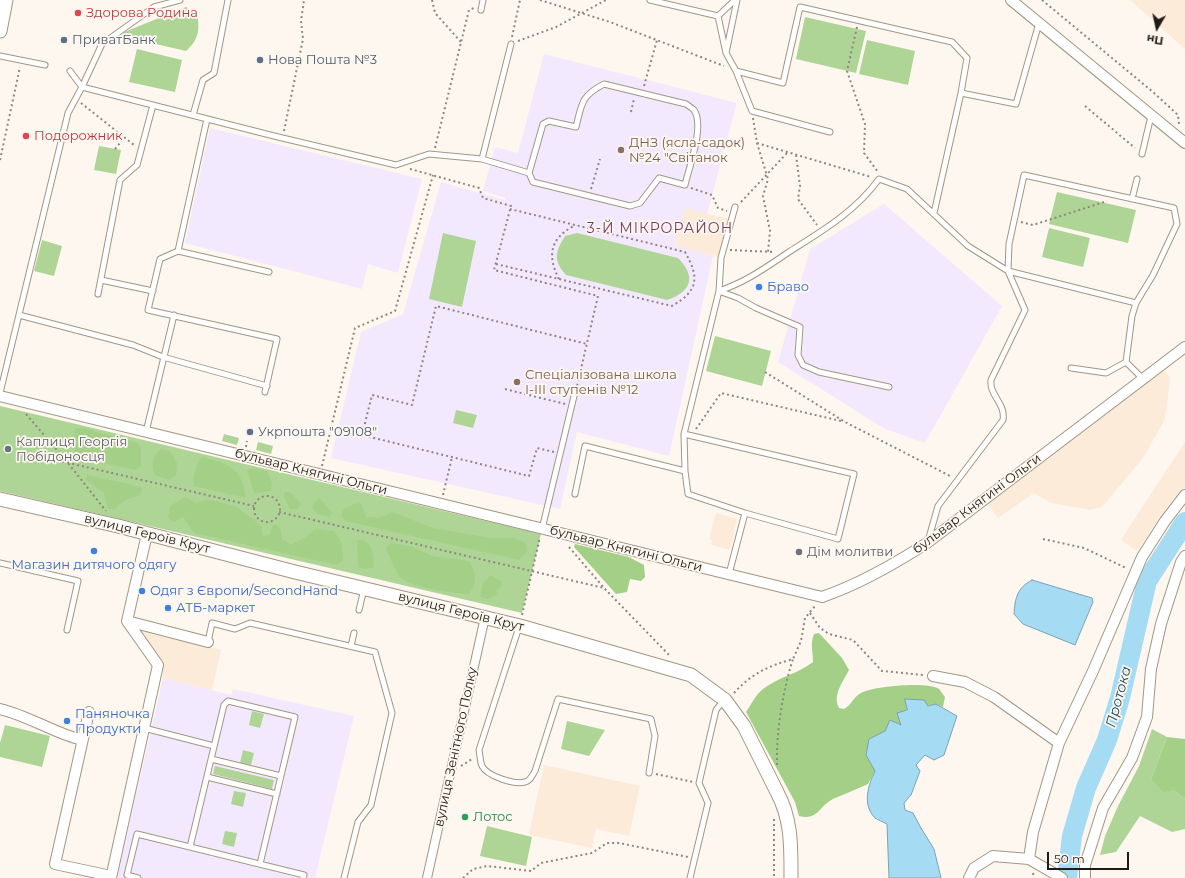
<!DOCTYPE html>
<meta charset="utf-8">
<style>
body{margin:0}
#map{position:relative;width:1185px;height:878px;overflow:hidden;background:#fdf7ef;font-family:Montserrat,sans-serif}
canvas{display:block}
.north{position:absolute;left:1137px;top:8px;width:40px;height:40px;-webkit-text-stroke:3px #fdf7ef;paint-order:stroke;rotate:189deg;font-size:11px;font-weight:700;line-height:16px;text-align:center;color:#201b14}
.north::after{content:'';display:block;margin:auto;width:14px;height:18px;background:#201b14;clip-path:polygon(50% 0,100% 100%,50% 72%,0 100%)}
.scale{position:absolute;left:1047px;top:852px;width:82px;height:18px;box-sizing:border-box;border:2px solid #201b14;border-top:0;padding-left:5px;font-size:12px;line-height:14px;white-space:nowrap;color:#201b14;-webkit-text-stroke:3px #fdf7ef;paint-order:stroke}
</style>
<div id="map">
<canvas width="1185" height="878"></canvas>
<div class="north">Пн</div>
<div class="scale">50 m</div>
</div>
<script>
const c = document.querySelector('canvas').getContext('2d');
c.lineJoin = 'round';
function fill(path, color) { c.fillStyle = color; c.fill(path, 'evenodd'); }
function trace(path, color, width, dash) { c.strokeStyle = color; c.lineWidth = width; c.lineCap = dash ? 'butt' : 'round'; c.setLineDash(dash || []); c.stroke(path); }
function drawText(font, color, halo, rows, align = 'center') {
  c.font = font + ' Montserrat,sans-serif'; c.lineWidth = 3.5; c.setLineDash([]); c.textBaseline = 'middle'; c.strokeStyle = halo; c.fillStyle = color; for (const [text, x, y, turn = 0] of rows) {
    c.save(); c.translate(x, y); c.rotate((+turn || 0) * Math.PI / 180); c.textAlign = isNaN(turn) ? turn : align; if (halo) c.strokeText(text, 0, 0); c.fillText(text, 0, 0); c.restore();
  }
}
fill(new Path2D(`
 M1130,0H1185V49Z
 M685,208L729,219L719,257L674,246Z
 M1163,370L1170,377L1167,406L1164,421L1143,458L1102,507L1090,510L1051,503L1034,493L998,518L986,502Z
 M1185,442V487L1168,505L1137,551L1121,540Z
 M716,513L737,519L730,550L711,545L712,540L709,539Z
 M140,631L221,650L212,690L163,678L162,661Z
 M544,765L640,786L629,836L596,829L592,848L529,835Z`), '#fbebd8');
fill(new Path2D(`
 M544,54L737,103L707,214L685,208L674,245L713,256L669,456L577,432L560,509L331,458L361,332L403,314L441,182L505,200L506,198L483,191L495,147L518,153Z
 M210,128L422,179L398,273L368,264L362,289L185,243Z
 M884,204L1002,306L925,443L885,429L778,362L810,249Z
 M163,678L231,695L233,689L354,716L315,878H117Z`), '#f3e9fe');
fill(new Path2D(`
 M186,7L197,13C200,29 199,40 186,51L147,42L124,43L122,33Z
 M805,17L866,31L856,73L796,59Z
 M867,40L915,51L908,85L859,74Z
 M137,49L182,60L175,92L129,82Z
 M99,146L121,150L116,174L94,170Z
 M1057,192L1136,210L1128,243L1049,224Z
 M1049,228L1090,238L1083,267L1042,257Z
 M443,233L476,241L462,307L429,299Z
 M577,233L678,258C697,277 691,292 667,300L566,275C553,260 555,252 565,236Z
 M42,240L62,246L54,276L34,271Z
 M715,336L771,351L762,386L706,371Z
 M0,406L541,534L522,613L0,491Z
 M456,410L477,415L473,428L453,423Z
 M224,434L239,438L237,445L222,441Z
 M258,442L273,446L271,454L256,450Z
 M252,711L264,714L260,728L249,725Z
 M567,721L605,730L589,756L561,749Z
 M5,725L50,736L42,767L0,757V743Z
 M1152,729L1167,737L1151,779L1173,790L1185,799V829L1172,832L1140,816L1116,852L1100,855L1105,836L1118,806L1139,766Z
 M243,750L254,753L251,765L240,763Z
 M215,766L274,780L272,789L213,774Z
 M234,791L246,793L243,807L231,804Z
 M487,826L532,837L526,866L480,856Z
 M225,831L237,833L234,847L222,844Z`), '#afd596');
fill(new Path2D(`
 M80,427L138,443L141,448V466L135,470L80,458C72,451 74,440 75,430Z
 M161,449L170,451L177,463L176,475L169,480L155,475C150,466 153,455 161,449Z
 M202,457C229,464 242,467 246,498L194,486C192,477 196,465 202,457Z
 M253,468L267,471L272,483L271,491L254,493L247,470Z
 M87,475L129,484L142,488L140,495C132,497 119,502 115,510L108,509L104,493L86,480Z
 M285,492H290L301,504L298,509H290L284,497Z
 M183,498H188L196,503L208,499L235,506L253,519L261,526L263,536L269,535L272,526L276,524L281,530L282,539L291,545L306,537L315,529L334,531L342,543L343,561L337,565L194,533L183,517L174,522L168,518L170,506Z
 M319,498L332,512L330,517L317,514L312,506Z
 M361,503L366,517L379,518L393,512L433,528L490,538H513L526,543L527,552L519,560L346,521L341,516L343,510L354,504Z
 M357,540C372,538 376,558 373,568L364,569L358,567Z
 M393,543L412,547L433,556L469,561C477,573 477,582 469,594C454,593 411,588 400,577C396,573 390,557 386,550L387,545Z
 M575,544L629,557L644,565L645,577L641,581L630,579L627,592L616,594L574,547Z
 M490,575L502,582L501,588L498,589L496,596L487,599L480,597L483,584Z
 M819,633L842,658L849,670C843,682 832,695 839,708L844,709C851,706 853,697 861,693C872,686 929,681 939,689C941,691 943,695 945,697L943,707L936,704L907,710L901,725L885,731L866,755L875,771L868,784C857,789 845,794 833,799C819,806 818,821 799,816L795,802L746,712C751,705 756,694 763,689C778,677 798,674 813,662C813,652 810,643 814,634Z
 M1167,737L1185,739V799L1173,790L1163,792L1151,779Z`), '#a3d086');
const water = new Path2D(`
 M1032,580L1092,598L1093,602L1075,645L1023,624L1014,614C1015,598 1017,588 1032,580Z
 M905,699L924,700L928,706L936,704L957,716L944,755L934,760L925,755L916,765L920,771L911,795L904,803L905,810L913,813L921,828L934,849L941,878H889L887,824C883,822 878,820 875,818C862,805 868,785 875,771L866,755L869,739L885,731L890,720L901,725L897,713L907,710Z`);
fill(water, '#a5dcf4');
trace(water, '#7da2b1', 1);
trace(new Path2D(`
 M1067,878L1072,836L1086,788L1107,740L1120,698L1147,581L1185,522`), '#a5dcf4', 20);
const service = new Path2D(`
 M650,0L718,16L735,0
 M481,10L483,0
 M718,16L726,53L737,0
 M726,53L736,71L783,83L800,7L952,42L967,58L961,93L1016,104L1039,23
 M0,56L45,65
 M70,71L82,87L274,136L396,165L429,154L482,159L511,44
 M736,71L752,111L830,132
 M193,115L203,80L214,73L228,0
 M1142,154L1151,116
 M482,159L529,173L543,124L549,121L576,127C582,103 581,96 604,84L686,104C689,106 692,108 694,110C705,126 689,167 685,185L659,178L640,203L630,206L533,182L529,173
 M1132,199L1137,179
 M735,207L721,258L719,291C746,282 765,268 789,252C822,231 855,212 879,179L907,189L968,246L1008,271L1136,303
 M934,213L961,93
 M178,251L207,119
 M101,280L153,291
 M98,294L120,180L137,165L153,105
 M19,315L133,345L163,357L267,386
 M1071,368L1106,373L1126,362
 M265,392L277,339L148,310L160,259L178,251L269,272
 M0,393L68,113L82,87L102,44L154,7L180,0
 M146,432L174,315
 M684,434L854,474L838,539L745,513L688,494L685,471L684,434L719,291L738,298L756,308L800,327L798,355L803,365L819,372L889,387
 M575,494L585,446L685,471
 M542,529L575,392
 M928,541L938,506L1003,420C1006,404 989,395 991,380L1025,310L1008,271L1009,244L1024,175L1174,208L1177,224L1153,275L1136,303L1132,316L1126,362L1143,379
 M0,563L78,581L67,630
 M729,574L745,513
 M359,610L364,589
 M519,627L479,750C480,755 480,761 482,766C487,776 514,785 525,782C530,781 532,776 535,771L558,699L651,719L655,736L649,773
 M208,642L212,623L235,629L250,623L375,652L392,713L371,805L358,822L344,878
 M351,646L354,633
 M144,728L214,746
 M211,759L281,776
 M207,777L277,794
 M190,847L224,705L228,701L295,717L260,864
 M138,878L127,875L137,834L304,875L303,878
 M690,878L708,803L699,783L716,710L724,700`);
const pedestrian = new Path2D(`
 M427,878L485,617`);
const minor = new Path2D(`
 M1011,0L1185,143
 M0,396L822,597C860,584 893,565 927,543L1185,347
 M127,621L208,642
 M933,676L965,682L994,697L1059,743
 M0,709C30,716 53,733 82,740
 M89,712L55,864L111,876
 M1029,859L1033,832L1059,743L1093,671L1142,557L1165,521L1185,495
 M111,878L158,665L127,621L147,534
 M969,878L974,868L993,856L1029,859L1062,878
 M1085,878V865L1103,808L1132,758L1147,717L1151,669L1161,624L1181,562L1185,556`);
const tertiary = new Path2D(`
 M0,31L6,0
 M0,499L118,526L295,572L520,626L691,675L725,700L744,726L777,792C792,820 791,847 791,878`);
trace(service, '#a39683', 7);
trace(pedestrian, '#a39683', 10);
trace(minor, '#a39683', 12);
trace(tertiary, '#a39683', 15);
trace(new Path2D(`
 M432,0L435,13L461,42
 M540,0L610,22L724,66
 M1042,0L1153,92L1178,115L1179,124
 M857,27L847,71L865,124L864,153L878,172
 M512,37L520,0
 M518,41L556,27L606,0
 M644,86L657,40
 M81,103L134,145
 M1085,106L1135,148
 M631,112L634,99
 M753,118L757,143L768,179L763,196L770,231L768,252
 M284,131L303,39L301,21L304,0
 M757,143L871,177
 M435,148L469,10L474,8
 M115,149L124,138
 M796,155L800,186L798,199L817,225
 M0,160L20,67
 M410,169L479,188L483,198L511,206L494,270L598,296L577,386
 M691,188L712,195L718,208L727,211
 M591,189L600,159
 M741,202L788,152
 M1021,222L1033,225L1107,201
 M730,250L774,252
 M496,264L672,306C698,291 700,278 685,252L510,209
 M559,279C547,256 550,238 574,226
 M765,372L845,422L952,477
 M505,389L565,404
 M26,414L68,463L106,511
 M696,429L721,393L841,421
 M246,447L247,441
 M554,452L537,448L529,476L362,435L372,395L412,405L436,306L587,344
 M43,457L254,506
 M322,466L355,328L395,311L433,175
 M443,495L452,457
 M254 509a13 13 0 1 1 26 0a13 13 0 1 1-26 0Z
 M279,512L604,588
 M1043,539L1084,548L1126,568
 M569,547L604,588L671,657
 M810,613L820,628L829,634L853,640L882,671L924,675
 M522,615L540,537
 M734,693C751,674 768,666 793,659L801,641L805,618L815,606
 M777,765C776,733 783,689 793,659
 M461,766L472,759
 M656,774L693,782
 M774,819V878
 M1033,873L1034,878
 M463,878L473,869L487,866L531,871L541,863L592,853L607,843H619L688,857`), '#8d8780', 2, [2, 3]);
trace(service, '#fff', 5);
trace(pedestrian, '#fff', 8);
trace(minor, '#fff', 10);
trace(tertiary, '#fff', 13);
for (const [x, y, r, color] of [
 [78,13,4,"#e0444e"],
 [64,40,4,"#5c6f8a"],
 [260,60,4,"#5c6f8a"],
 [26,136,4,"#e0444e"],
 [621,150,4,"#8d6e63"],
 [759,287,4,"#3f7fe0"],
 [517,382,4,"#8d6e63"],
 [250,432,4,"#5c6f8a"],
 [8,449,4,"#6b7280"],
 [94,551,4,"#3f7fe0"],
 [799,552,4,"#6b7280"],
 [142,591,4,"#3f7fe0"],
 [168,608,4,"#3f7fe0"],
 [67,721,4,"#3f7fe0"],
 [465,817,4,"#2e9e5b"]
]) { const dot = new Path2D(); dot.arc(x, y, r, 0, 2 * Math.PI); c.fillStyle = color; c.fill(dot); trace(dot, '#fdf7ef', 1.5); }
drawText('13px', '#be3a42', '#fdf7ef', [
 ["Здорова Родина",86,13],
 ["Подорожник",34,136]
], 'left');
drawText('13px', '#4e5e75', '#fdf7ef', [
 ["ПриватБанк",72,40],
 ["Нова Пошта №3",268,60],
 ["Укрпошта \"09108\"",258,432]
], 'left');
drawText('13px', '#785e54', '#fdf7ef', [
 ["ДНЗ (ясла-садок)",629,143],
 ["№24 \"Світанок",629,158],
 ["Спеціалізована школа",525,375],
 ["І-ІІІ ступенів №12",525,390]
], 'left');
drawText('13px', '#366cbe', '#fdf7ef', [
 ["Браво",767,287],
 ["Магазин дитячого одягу",94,565,"center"],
 ["Одяг з Європи/SecondHand",150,591],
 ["АТБ-маркет",176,608],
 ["Паняночка",75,714],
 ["Продукти",75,729]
], 'left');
drawText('13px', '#5b616d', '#fdf7ef', [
 ["Каплиця Георгія",16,442],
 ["Побідоносця",16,457],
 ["Дім молитви",807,552]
], 'left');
drawText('13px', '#201b14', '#fdf7ef', [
 ["бульвар Княгині Ольги",311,472,14],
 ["бульвар Княгині Ольги",977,504,-37],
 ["вулиця Героїв Крут",147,534,14],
 ["бульвар Княгині Ольги",626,549,14],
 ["вулиця Героїв Крут",461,612,14],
 ["вулиця Зенітного Полку",456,747,-78]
]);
drawText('13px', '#27864d', '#fdf7ef', [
 ["Лотос",473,817]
], 'left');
c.letterSpacing = '1px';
drawText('14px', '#753961', '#fdf7ef', [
 ["3-Й МІКРОРАЙОН",660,229]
]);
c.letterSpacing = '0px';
drawText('italic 14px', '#1e495a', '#fdf7ef', [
 ["Протока",1119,697,-75]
]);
</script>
